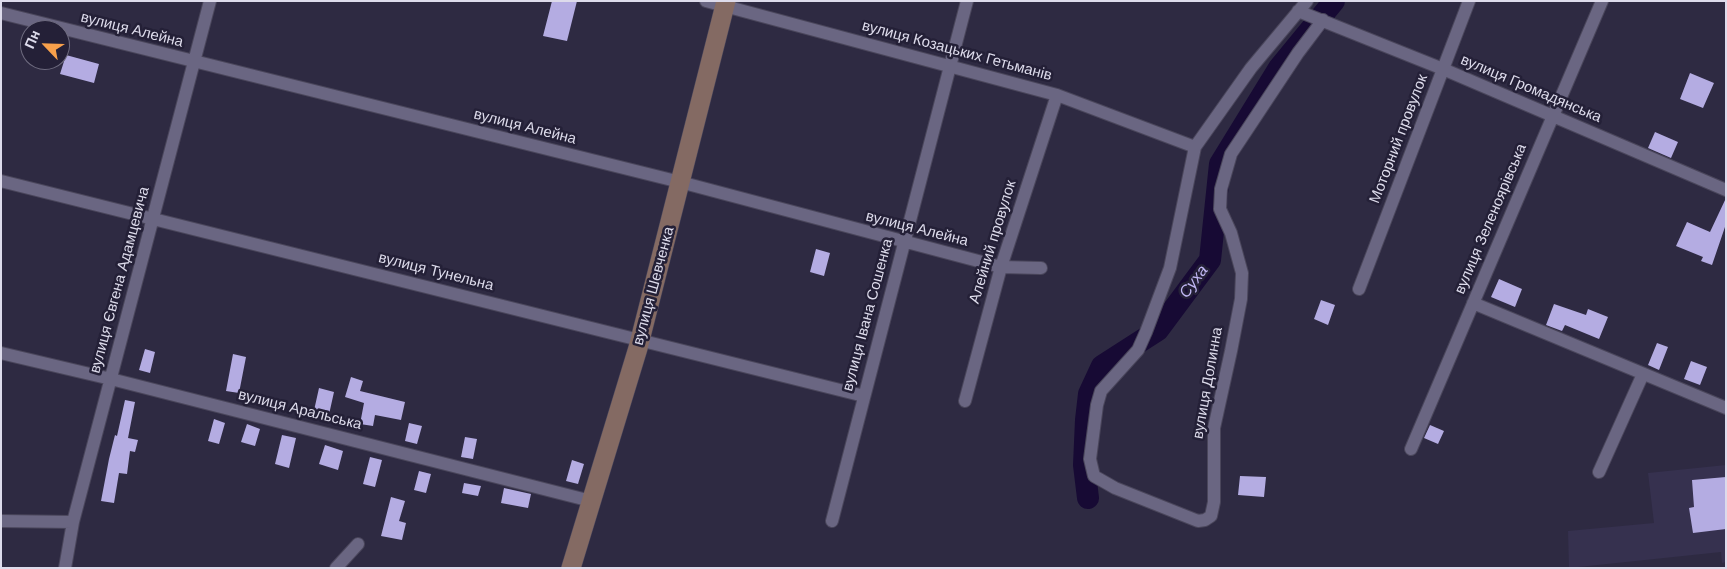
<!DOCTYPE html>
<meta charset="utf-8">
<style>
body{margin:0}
#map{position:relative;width:1727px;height:569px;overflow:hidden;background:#2e2a42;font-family:Helvetica,sans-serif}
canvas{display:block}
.frame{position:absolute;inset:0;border:2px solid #dddbeb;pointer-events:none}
.north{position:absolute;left:20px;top:20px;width:50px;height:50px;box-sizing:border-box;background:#242037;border:1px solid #6e6b7f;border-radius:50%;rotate:294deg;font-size:14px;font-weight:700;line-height:20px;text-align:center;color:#dddbeb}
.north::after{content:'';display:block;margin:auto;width:18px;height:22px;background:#f8a04b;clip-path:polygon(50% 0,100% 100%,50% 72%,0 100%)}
</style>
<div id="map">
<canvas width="1727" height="569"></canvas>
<div class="frame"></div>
<div class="north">Пн</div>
</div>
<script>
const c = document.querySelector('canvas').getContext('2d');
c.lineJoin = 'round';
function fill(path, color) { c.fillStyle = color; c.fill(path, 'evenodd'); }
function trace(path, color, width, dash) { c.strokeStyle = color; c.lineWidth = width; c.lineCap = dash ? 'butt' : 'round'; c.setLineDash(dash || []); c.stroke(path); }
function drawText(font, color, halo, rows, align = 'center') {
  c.font = font + ' Helvetica,sans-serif'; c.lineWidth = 5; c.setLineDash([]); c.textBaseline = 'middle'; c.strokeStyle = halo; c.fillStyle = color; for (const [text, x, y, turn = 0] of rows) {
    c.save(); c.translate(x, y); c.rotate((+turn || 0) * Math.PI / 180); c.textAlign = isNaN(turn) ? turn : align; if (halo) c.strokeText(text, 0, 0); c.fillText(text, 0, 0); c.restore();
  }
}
fill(new Path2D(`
 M1726,465V562L1722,563L1721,552L1569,568L1568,531L1654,523L1648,473Z`), '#36314f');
trace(new Path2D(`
 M1088,498L1084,465L1086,420L1089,394L1102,366L1158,330L1210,260L1220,164L1279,68L1334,1`), '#170a34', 22);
fill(new Path2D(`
 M552,1H577L567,41L543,36Z
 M66,55L99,64L94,83L60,74Z
 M1690,73L1714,83L1703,108L1680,99Z
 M1655,132L1678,142L1671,158L1648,148Z
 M1726,198V224L1712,265L1701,261L1703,257L1676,246L1687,222L1710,232Z
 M816,249L830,253L824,276L810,272Z
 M1499,279L1522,289L1515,307L1491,297Z
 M1321,300L1335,305L1328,325L1314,319Z
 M1554,304L1586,315L1588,309L1608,317L1599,339L1565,325L1562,331L1546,325Z
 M1657,343L1668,347L1659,370L1648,365Z
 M145,349L155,352L150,373L139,370Z
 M233,354L246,357L239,393L226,391Z
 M1691,361L1707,367L1700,385L1684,379Z
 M351,377L363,381L360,391L405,402L401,420L375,415L373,426L360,424L364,403L345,397Z
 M319,388L334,392L328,419L313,415Z
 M125,400L135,402L128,438L138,440L135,452L130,451L127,474L119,473L114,503L101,501L109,459L115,435L117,436Z
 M214,419L225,423L219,444L208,441Z
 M409,423L422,426L417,444L405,441Z
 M247,424L260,429L255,446L241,442Z
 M1430,425L1444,431L1438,444L1424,438Z
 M282,435L296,438L289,468L275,464Z
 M465,437L477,439L473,459L461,457Z
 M325,445L343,451L338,470L319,464Z
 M370,457L382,460L375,487L363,484Z
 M572,460L584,464L578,484L566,481Z
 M419,471L431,474L426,493L414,490Z
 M1240,476L1266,477L1264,497L1238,495Z
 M1726,477V529L1693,533L1689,508L1694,507L1692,480Z
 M464,483L481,486L478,496L462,493Z
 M504,488L531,494L528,508L501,503Z
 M391,497L405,501L399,521L406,523L402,540L381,536Z`), '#b4ace2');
const street = new Path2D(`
 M706,1L1057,95L1195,147
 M1307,1L1251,68L1195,147L1170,268L1146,332L1138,350L1101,391L1097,405L1090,459L1094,476L1115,488L1198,521L1205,520L1211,516L1214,502V428L1231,351L1241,299L1242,273L1231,233L1220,209L1221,189L1231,154L1298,53L1323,20
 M1298,11L1443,69L1726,190
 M1,13L680,182L1001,267L1041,268
 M1,181L864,396
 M1359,289L1469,1
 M1473,303L1726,408
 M1,353L111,379L591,501
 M965,401L1001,267L1057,95
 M1411,449L1602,1
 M1599,472L1643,374
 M1,521L73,522
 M832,521L967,1
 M65,568L73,522L210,1
 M336,568L358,544`);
const secondary = new Path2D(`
 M571,568L638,348L726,1`);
trace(street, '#4a465b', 14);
trace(secondary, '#4a465b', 20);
trace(street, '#6a6682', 12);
trace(secondary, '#846a63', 19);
drawText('15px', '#dddbeb', '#242037', [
 ["вулиця Алейна",132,30,14],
 ["вулиця Козацьких Гетьманів",957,51,15],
 ["вулиця Громадянська",1531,89,23],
 ["вулиця Алейна",525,127,14],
 ["Моторний провулок",1399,139,-69],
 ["вулиця Зеленоярівська",1491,219,-67],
 ["вулиця Алейна",917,229,14],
 ["Алейний провулок",993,242,-73],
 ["вулиця Тунельна",436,272,14],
 ["вулиця Євгена Адамцевича",120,280,-75],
 ["вулиця Шевченка",654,286,-75],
 ["вулиця Івана Сошенка",868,315,-75],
 ["вулиця Долинна",1208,383,-80],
 ["вулиця Аральська",300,410,14]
]);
drawText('italic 16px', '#c1b7f4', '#242037', [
 ["Суха",1194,282,-53]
]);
</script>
